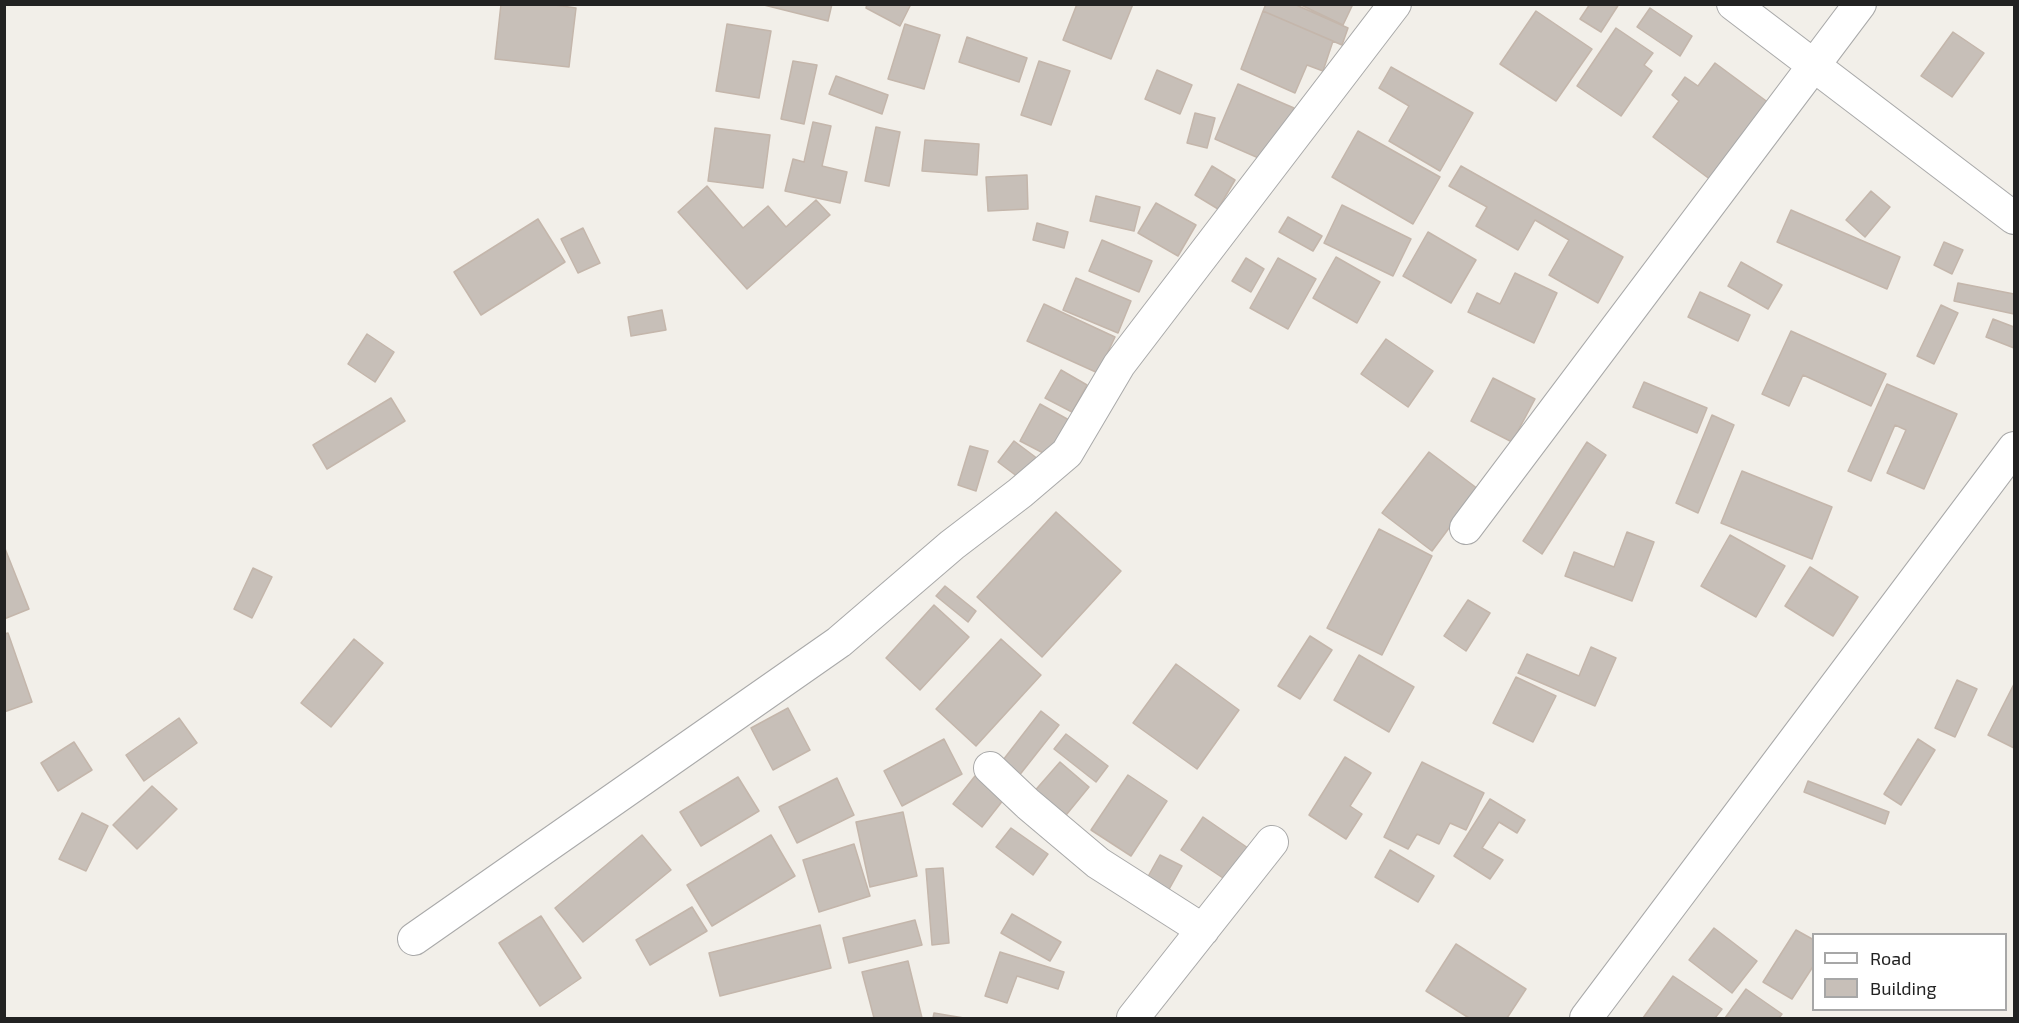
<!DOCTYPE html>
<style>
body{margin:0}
#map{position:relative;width:2019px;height:1023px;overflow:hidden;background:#f2efe9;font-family:"Exo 2",sans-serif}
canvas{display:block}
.frame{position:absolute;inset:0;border:6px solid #222;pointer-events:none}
.legend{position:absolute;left:1812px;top:933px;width:195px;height:78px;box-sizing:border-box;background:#fff;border:2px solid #a7a7a7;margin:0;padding:8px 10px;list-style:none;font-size:18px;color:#222}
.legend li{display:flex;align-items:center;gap:12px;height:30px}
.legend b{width:30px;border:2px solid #a7a7a7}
</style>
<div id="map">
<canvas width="2019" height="1023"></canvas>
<div class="frame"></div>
<ul class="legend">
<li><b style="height:8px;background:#fff"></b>Road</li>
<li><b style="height:16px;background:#c7bfb8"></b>Building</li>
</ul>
</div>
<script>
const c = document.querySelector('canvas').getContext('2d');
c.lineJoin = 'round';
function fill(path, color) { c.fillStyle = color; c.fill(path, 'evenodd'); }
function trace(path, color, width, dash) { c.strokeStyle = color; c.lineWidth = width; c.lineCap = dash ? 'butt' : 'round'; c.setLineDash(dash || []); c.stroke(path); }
const building = new Path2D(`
 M501,4H548L576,8L569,67L495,59Z
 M760,4H832L828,21Z
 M867,4H911L900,26L866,8Z
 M1077,4H1133L1111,59L1063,40Z
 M1266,4H1294L1348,28L1342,45L1263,11Z
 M1299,4H1353L1343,25Z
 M1590,4H1619L1601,32L1580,19Z
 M1650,8L1692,36L1680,56L1637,27Z
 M1263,11L1333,41L1323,71L1307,65L1295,93L1241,69Z
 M1536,11L1592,49L1556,101L1500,64Z
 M727,24L771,31L759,98L716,91Z
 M905,24L940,35L924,89L888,79Z
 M1616,28L1653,53L1644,65L1652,71L1621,116L1577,86Z
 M1953,32L1984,53L1952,97L1921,76Z
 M967,37L1027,58L1019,82L959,62Z
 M793,61L817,65L804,124L781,119Z
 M1039,61L1070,71L1051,125L1021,115Z
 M1715,63L1773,106L1715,183L1653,137L1679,101L1672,95L1685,77L1698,86Z
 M1391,67L1473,113L1440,171L1389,141L1409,106L1379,88Z
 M1157,70L1192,85L1180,114L1145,99Z
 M836,76L888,95L882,114L829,94Z
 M1238,84L1294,108L1270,163L1215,139Z
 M1195,113L1215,118L1207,148L1187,143Z
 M813,122L831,126L822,166L847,172L840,203L785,191L793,159L804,162Z
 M876,127L900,132L889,186L865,181Z
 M715,128L770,135L763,188L708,181Z
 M1358,131L1440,177L1413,224L1332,177Z
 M925,140L979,144L977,175L922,171Z
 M1212,166L1235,180L1218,209L1195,195Z
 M1461,166L1623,257L1598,303L1549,275L1569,240L1535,220L1518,250L1476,226L1487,207L1449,186Z
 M1027,175L1028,209L988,211L986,177Z
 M707,186L743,228L768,206L786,227L816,200L830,215L747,289L678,212Z
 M1871,191L1890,207L1865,237L1846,220Z
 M1096,196L1140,207L1134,231L1090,221Z
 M1156,203L1196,225L1178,256L1138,233Z
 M1342,205L1411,239L1393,276L1324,243Z
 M1791,210L1900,257L1887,289L1777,242Z
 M1288,217L1322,236L1313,251L1279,232Z
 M538,219L565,262L481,315L454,272Z
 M1037,223L1068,232L1064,248L1033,240Z
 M583,228L600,263L578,273L561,239Z
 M1428,232L1476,260L1451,303L1403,276Z
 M1102,240L1152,261L1139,292L1089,271Z
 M1944,242L1963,250L1952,274L1934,265Z
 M1336,257L1380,282L1357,323L1313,298Z
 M1246,258L1264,269L1251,292L1232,281Z
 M1278,258L1316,279L1288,329L1250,308Z
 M1741,262L1782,285L1768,309L1728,286Z
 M1515,273L1557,293L1534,343L1468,312L1477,293L1500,304Z
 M1076,278L1131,301L1118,333L1063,310Z
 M1958,283L2014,294V314L1954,301Z
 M1700,292L1750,315L1738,341L1688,317Z
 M1044,304L1115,337L1098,373L1027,341Z
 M1941,305L1958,313L1934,364L1917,356Z
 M662,310L666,330L631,336L628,317Z
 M1993,319L2014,327V348L1986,337Z
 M1791,331L1886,374L1871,406L1803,375L1789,406L1762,394Z
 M367,334L394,352L375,382L348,364Z
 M1386,339L1433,371L1408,407L1361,374Z
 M1061,370L1087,385L1072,412L1045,398Z
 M1493,378L1535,399L1512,442L1471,421Z
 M1644,382L1707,408L1697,433L1633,407Z
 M1887,384L1957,414L1924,489L1887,473L1906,430L1895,425L1871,481L1848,471Z
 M391,398L405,421L327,469L313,445Z
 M1040,404L1069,420L1049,456L1020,441Z
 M1712,415L1734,425L1698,513L1676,503Z
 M1014,441L1042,462L1026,483L998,462Z
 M1587,442L1606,455L1542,554L1523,541Z
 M970,446L988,451L976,491L958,485Z
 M1429,452L1478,489L1432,551L1382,513Z
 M1742,471L1832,507L1812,559L1721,523Z
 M1056,512L1121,571L1042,657L977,597Z
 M1379,529L1432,556L1382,655L1327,628Z
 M1627,532L1654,542L1632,601L1565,576L1574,552L1614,567Z
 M1730,535L1785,566L1756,617L1701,586Z
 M4,546L29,609L4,619Z
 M1810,567L1858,597L1833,636L1785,606Z
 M253,568L272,577L252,618L234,609Z
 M945,586L976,611L968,622L936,596Z
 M1468,600L1490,613L1466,651L1444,636Z
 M934,605L969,637L920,690L886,658Z
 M8,633L32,702L4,712V634Z
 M1310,636L1332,650L1300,699L1278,686Z
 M354,639L383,663L331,727L301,703Z
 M1001,639L1041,675L976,746L936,709Z
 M1591,647L1616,658L1595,706L1518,673L1527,654L1579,676Z
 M1359,655L1414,687L1389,732L1334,700Z
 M1176,664L1239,710L1197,769L1133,723Z
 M1516,677L1556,696L1533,742L1493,723Z
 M1957,680L1977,689L1955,737L1935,728Z
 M2014,684V748L1988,735Z
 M788,708L810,750L773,770L751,728Z
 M1041,711L1059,725L1018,777L1000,764Z
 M179,718L197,743L144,781L126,755Z
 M1066,734L1108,766L1096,782L1054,749Z
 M944,739L962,774L902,806L884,771Z
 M1918,739L1935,750L1901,805L1884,794Z
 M74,742L92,770L58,791L41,763Z
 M1345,757L1371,773L1350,806L1362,814L1346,839L1309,815Z
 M1060,762L1089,787L1062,820L1032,794Z
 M1422,762L1484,793L1466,830L1450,823L1439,844L1417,834L1408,849L1384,837Z
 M1128,775L1167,801L1131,856L1091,830Z
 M975,776L1004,799L982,827L953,804Z
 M738,777L759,811L701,846L680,812Z
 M837,778L854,815L797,843L779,807Z
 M1808,781L1889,812L1885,824L1804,792Z
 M152,786L177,809L137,849L113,825Z
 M1490,799L1525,820L1517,833L1499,822L1482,848L1503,860L1490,879L1454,856Z
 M903,812L917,876L870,887L856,822Z
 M82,813L108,826L86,871L59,859Z
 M1203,817L1248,848L1226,880L1181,850Z
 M1011,828L1048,854L1033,875L996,847Z
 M642,835L671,870L583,942L555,908Z
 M771,835L795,876L712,926L687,885Z
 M854,844L870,896L819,912L803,860Z
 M1390,850L1434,876L1418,902L1375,877Z
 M1160,855L1182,866L1167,893L1145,882Z
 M943,868L949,943L932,945L926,869Z
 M692,907L707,931L650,965L636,940Z
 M1012,914L1061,942L1050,961L1001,933Z
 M541,916L581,978L540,1006L499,943Z
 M915,920L922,945L849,963L843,938Z
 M820,925L831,968L720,996L709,953Z
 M1714,928L1757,961L1732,993L1689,960Z
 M1796,930L1814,940V965L1792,999L1763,982Z
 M1456,944L1526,989L1507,1018H1469L1426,991Z
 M1000,952L1064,972L1058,989L1017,976L1007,1003L985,996Z
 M908,961L922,1018H874L862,972Z
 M1673,976L1722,1009L1715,1018H1643Z
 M1746,989L1782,1014L1779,1018H1725Z
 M934,1013L964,1018H933Z`);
fill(building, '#c7bfb8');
trace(building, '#c4b6ab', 1.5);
const minor = new Path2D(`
 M1733,4L2014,218
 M1466,528L1860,4
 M990,768L1028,804L1098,863L1203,930
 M414,939L839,642L952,545L1020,493L1067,453L1119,365L1395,4
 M1133,1018L1272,842
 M1586,1018L2014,448`);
trace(minor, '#a9a9a9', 34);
trace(minor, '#fff', 32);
</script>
